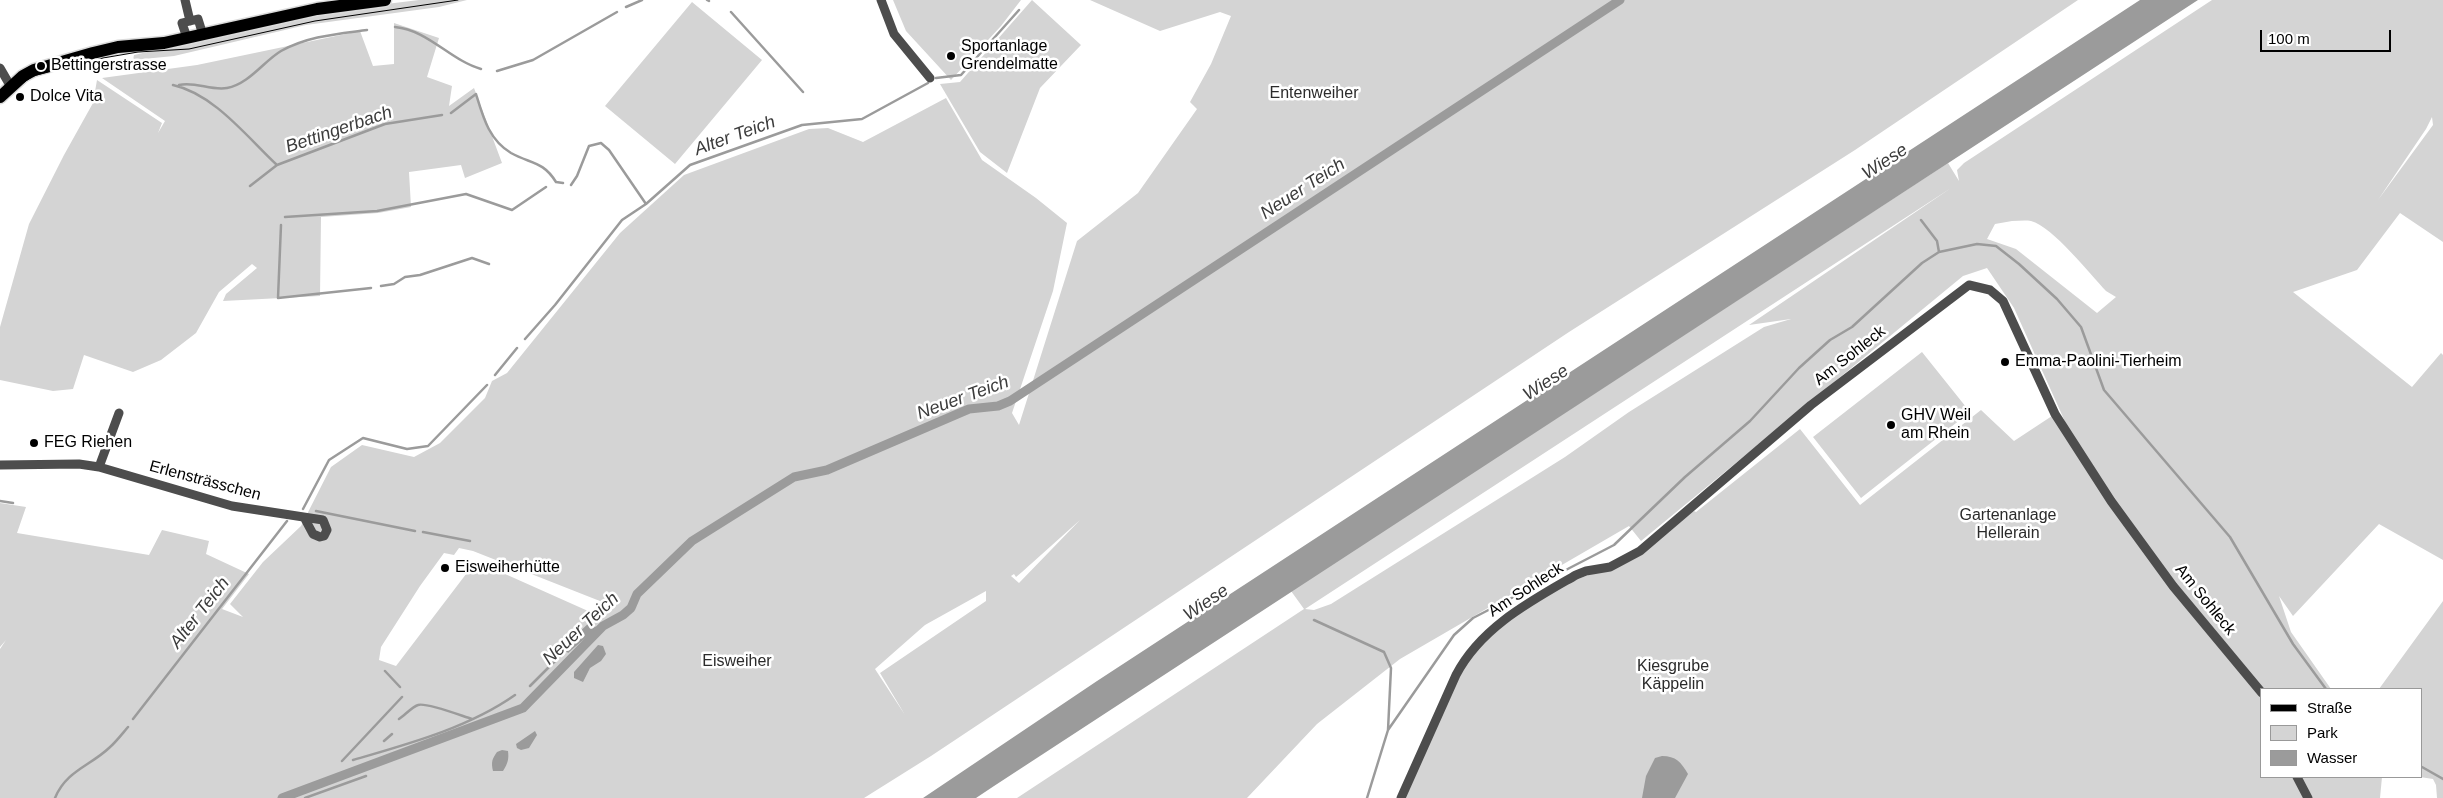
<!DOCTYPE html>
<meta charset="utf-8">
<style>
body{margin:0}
#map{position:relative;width:2443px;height:798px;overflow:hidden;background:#fff;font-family:Arial,sans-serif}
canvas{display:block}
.legend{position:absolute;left:2260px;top:688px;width:162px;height:90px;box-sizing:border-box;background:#fff;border:1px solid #999;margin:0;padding:6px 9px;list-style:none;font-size:15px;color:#000}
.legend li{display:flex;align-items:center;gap:10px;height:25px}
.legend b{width:25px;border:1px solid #999}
.scale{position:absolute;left:2260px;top:30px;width:131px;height:22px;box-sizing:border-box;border:2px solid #000;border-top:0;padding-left:6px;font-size:15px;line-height:18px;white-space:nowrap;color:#000;-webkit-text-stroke:4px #fff;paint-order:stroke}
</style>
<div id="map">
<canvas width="2443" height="798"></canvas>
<ul class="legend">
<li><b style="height:6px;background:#000"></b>Straße</li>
<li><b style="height:14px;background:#d4d4d4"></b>Park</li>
<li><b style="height:14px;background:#9b9b9b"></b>Wasser</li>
</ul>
<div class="scale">100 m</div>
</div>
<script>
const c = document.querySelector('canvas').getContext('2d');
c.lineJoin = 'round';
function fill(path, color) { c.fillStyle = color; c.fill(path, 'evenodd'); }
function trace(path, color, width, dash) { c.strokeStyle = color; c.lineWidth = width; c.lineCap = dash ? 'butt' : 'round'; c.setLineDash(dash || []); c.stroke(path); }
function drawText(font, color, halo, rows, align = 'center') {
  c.font = font + ' Arial,sans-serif'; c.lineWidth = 5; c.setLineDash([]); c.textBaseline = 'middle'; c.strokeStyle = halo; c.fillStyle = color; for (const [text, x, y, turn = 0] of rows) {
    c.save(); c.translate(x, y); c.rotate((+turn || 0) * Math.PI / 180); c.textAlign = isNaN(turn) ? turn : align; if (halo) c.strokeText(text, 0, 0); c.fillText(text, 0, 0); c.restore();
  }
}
fill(new Path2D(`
 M419,0H467L439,7L306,25L174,56L133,60L134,55L329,11Z
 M893,0H1021L1001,26L951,80L906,31Z
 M1032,0L1081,45L1040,88L1007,173L980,152L940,84L960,82Z
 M1090,0H2078L1855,150L1569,332L931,756L864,798H0V649L6,640L0,647V503L26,507L17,533L149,555L162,530L209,541L206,554L249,574L222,609L243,617L230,604L263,562L301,526L331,467L362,445L414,457L440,443L485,398L492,381L507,373L620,233L684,175L809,129L828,128L863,142L946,98L982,160L1036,198L1067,223L1053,291L1012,413L1019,425L1077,241L1138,193L1197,109L1190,102L1211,64L1231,16L1220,12L1160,31ZM1080,520L1019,583L1011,576L1014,574L1016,577L1022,572ZM459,548L473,551L610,605L597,615L476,561L396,666L379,660L381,647L420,586L444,553L454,555ZM986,591V601L880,673L905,715L875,669L925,625Z
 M2212,0H2443V242L2400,213L2357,270L2293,292L2412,387L2441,353L2443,355V560L2379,524L2293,616L2279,596L2291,632L2331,689H2262V777H2297L2308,798H1401L1456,675L1482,638L1554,588L1610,567L1694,511L1696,512L1800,429L1860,505L1981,410L2014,441L2055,414L2067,426L2014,308L1987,268L1963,276L1641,541L1629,526L1400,659L1317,724L1247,798H1017L1304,609L1291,591L1948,163L1959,181L1957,170L1964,163ZM2432,117L2433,125L2378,200L2426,129ZM1951,188L1749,325L1791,319L1764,327L1629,412L1565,457L1331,604L1314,610L1305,609ZM2012,221C2018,221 2025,220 2031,221C2053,227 2090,274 2106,291L2116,297L2097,313L2016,249L1987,239L1995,224Z
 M692,2L762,60L675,164L605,106Z
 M394,23L439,38L427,77L452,86L449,106L474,88L502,163L465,178L461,165L409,172L411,207L378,213L321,217L320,296L223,301L226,294L257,268L252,264L219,292L196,333L161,360L133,372L84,355L73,389L53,391L0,380V327L29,224L64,155L93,103L97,80L162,123L158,133L165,121L102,78L197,65L360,31L373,66L394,64Z
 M1922,352L1970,412L1861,498L1813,437Z
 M2443,601V798H2437L2436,785L2433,779L2420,777H2422V689H2379Z
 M2301,777H2382L2380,798H2312Z`), '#d4d4d4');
fill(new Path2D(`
 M2140,0H2198L994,786L976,798H923L1097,681Z
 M590,622L597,628L568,653L563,647Z
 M598,645L603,646L606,654L601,661L590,668L583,682L574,678V672Z
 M535,731L537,735L529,748L521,750L517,748L516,744Z
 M502,750L508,751C509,759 508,763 503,771H493C491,762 492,759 497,752Z
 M1662,756C1676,756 1681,762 1688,774L1675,798H1642L1646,776L1655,758Z`), '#9b9b9b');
trace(new Path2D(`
 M707,0L709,1
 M626,7L642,0
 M731,12L803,92
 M395,27C428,30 450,60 481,69
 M497,71L533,60L617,12
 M936,78L961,75L1019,10
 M173,85C214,94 247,137 277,165L385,124L442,115
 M179,85C195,81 211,91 227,88C249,84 264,61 281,51C308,36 337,34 367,30
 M451,113L476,94C483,117 489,140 511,153C531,164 543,161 556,182L563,183
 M571,185L577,176L589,146L601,143L609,150L646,204
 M250,186L277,165
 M285,217L377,211L466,194L512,210L546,187
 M281,225L278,298L371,288
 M1939,252L1977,244L1996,246L2019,264L2057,299L2081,327L2104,390L2230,537L2293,644L2326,689
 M381,286L394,284L405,277L420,275L472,258L489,264
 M525,339L555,305L622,220L646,204L690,165L802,125L862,119L928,83
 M495,375L517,348
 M0,501L13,503
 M303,509L329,460L363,438L407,449L428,446L487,385
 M316,511L415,531
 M423,532L470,541
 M1314,620L1384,652L1391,668L1388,730L1367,798
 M597,628L602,627
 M385,671L400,687
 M530,686L566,650
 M133,719L287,521
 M399,719C405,715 412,707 418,705C426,702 462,716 472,719
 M1388,730L1454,635L1473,618L1614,545L1685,477L1750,421L1799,368L1830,340L1852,327L1922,263L1939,252L1937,241L1921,220
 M384,741L392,734
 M353,760C408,744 468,728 515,695
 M342,761L402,697
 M2422,767L2443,779
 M55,798C66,771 90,766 109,748C116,742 122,734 128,727
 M305,798L366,776`), '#9b9b9b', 2.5);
trace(new Path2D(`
 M282,798L523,708L603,626L623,615L631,608L637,594L692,541L794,477L827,470L969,409L998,406L1010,401L1620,0`), '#9b9b9b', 9);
const major = new Path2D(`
 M0,97L23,76L34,70L93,53L118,47L164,43L317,9L385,0`);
trace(major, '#dbdbdb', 15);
trace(new Path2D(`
 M185,0L190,21
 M881,0L894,34L930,78
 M187,38L182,23L198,19L203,35
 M0,68L11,87
 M0,465L79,464L99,467L232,506L323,520L327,530L324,536L320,537L313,534L305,519
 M99,467L119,413
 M2297,777L2308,798
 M1401,798L1456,675C1481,627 1531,601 1576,575L1586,571L1610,567L1640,551L1811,405L1969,285L1990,290L2003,301L2055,414L2111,501L2173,586L2262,693`), '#4d4d4d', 9);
trace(major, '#000', 12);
trace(new Path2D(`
 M69,58L111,48L130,46
 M0,99L33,76L103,58L138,52L189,49L315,21L458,0`), '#000', 1);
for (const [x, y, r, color] of [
 [951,56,5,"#000"],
 [41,66,5,"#000"],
 [20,97,5,"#000"],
 [2005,362,5,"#000"],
 [1891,425,5,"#000"],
 [34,443,5,"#000"],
 [445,568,5,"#000"]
]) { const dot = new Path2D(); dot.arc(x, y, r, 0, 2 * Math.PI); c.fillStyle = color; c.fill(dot); trace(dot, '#fff', 2); }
drawText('16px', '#000', '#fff', [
 ["Sportanlage",961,47],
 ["Grendelmatte",961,65],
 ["Bettingerstrasse",51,66],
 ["Dolce Vita",30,97],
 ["Emma-Paolini-Tierheim",2015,362],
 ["GHV Weil",1901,416],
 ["am Rhein",1901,434],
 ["FEG Riehen",44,443],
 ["Eisweiherhütte",455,568]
], 'left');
drawText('16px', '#2b2b2b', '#fff', [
 ["Entenweiher",1314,94],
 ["Gartenanlage",2008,516],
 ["Hellerain",2008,534],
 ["Eisweiher",737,662],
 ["Kiesgrube",1673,667],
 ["Käppelin",1673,685]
]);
drawText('16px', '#000', '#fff', [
 ["Am Sohleck",1850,356,-38],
 ["Erlensträsschen",205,481,15],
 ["Am Sohleck",1526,590,-33],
 ["Am Sohleck",2205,600,51]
]);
drawText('italic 18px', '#3c3c3c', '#fff', [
 ["Bettingerbach",339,130,-19],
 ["Alter Teich",735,136,-20],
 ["Wiese",1885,162,-33],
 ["Neuer Teich",1303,189,-33],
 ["Wiese",1546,383,-33],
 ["Neuer Teich",963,398,-20],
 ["Wiese",1206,603,-34],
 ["Alter Teich",200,613,-52],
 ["Neuer Teich",581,629,-43]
]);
</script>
